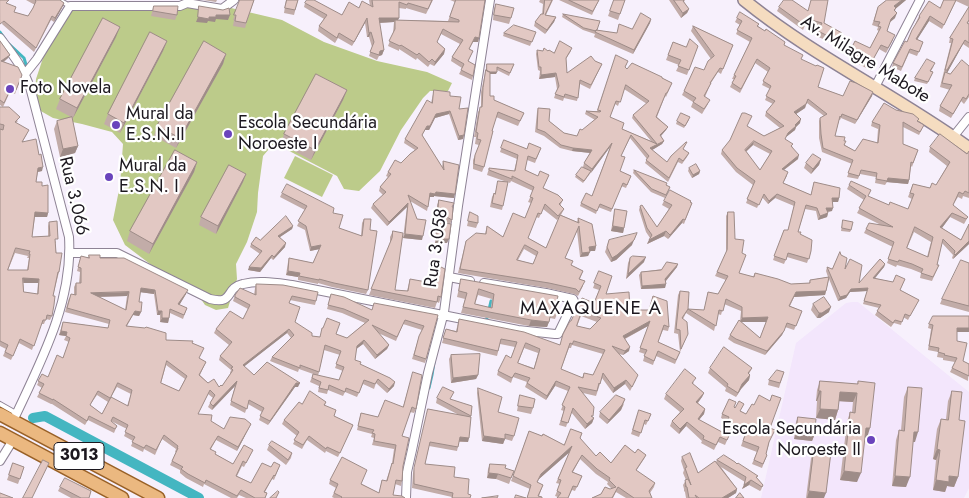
<!DOCTYPE html>
<meta charset="utf-8">
<style>
body{margin:0}
canvas{display:block;background:#f7f0fc}
</style>
<canvas width="969" height="498"></canvas>
<script>
const c = document.querySelector('canvas').getContext('2d');
c.lineJoin = 'round';
function fill(path, color) { c.fillStyle = color; c.fill(path, 'evenodd'); }
function trace(path, color, width, dash) { c.strokeStyle = color; c.lineWidth = width; c.lineCap = dash ? 'butt' : 'round'; c.setLineDash(dash || []); c.stroke(path); }
function drawText(font, color, halo, rows, align = 'center') {
  c.font = font + ' Jost,sans-serif'; c.lineWidth = 4.5; c.setLineDash([]); c.textBaseline = 'middle'; c.strokeStyle = halo; c.fillStyle = color; for (const [text, x, y, turn = 0] of rows) {
    c.save(); c.translate(x, y); c.rotate((+turn || 0) * Math.PI / 180); c.textAlign = isNaN(turn) ? turn : align; if (halo) c.strokeText(text, 0, 0); c.fillText(text, 0, 0); c.restore();
  }
}
fill(new Path2D(`
 M852,302H858L969,392V488L964,498H761L796,343L846,303Z`), '#f3e6fc');
fill(new Path2D(`
 M189,1L231,8L282,20L324,42L377,61L427,72L452,83L448,91H430L423,98L401,130L380,171L359,191L344,189L337,176L274,143L263,156L258,193L257,212L247,242L236,264L237,279L228,308L216,310L205,305L192,286L154,267L125,245L113,220L120,185L123,144L112,132L82,124L53,118L39,110L35,92L36,79L53,28L74,5L184,4Z
 M295,156L333,175L322,197L284,178Z`), '#bccb8a');
trace(new Path2D(`
 M0,32L5,39
 M9,44L24,58L27,68
 M486,322L491,301L495,302
 M429,388L432,375L434,362`), '#44b6c1', 3);
trace(new Path2D(`
 M33,418L45,416L199,498`), '#44b6c1', 10);
const lane = new Path2D(`
 M59,0L70,6
 M0,404L16,413`);
const street = new Path2D(`
 M0,38C13,55 23,67 30,87L69,237C73,303 40,363 13,421
 M25,74L37,59L70,6H180L187,3L222,9L234,0
 M875,87L920,0
 M953,137L969,117
 M70,253H117L210,299C235,305 224,288 243,284C259,280 276,283 292,285L518,330L555,334H558L574,301L573,299L546,293L484,283
 M449,277L470,281
 M0,461L13,440
 M406,498L407,472L412,450L428,373L444,312L458,206L490,0`);
const secondary = new Path2D(`
 M744,0C814,57 896,95 969,148`);
const primary = new Path2D(`
 M0,414L158,498
 M0,433L122,498`);
trace(lane, '#8e8395', 6);
trace(street, '#8e8395', 10);
trace(secondary, '#8e8395', 14);
trace(primary, '#996127', 15);
trace(lane, '#fff', 4);
trace(street, '#fff', 8);
trace(secondary, '#f5dcc0', 11);
trace(primary, '#ebb880', 12);
fill(new Path2D(`
 M26,0H60L64,3L63,6L54,22L51,20L34,52L2,24L8,4L14,12L28,16L35,5Z
 M203,0H217L216,2Z
 M240,0H254L245,28L233,26L234,20H233Z
 M286,0H298L294,15L284,13Z
 M369,0H433L426,14L406,8V9L399,8L398,20L448,21L455,2L450,0H485L479,38L478,42H473L469,49L473,51L468,62L473,76L472,80L459,74L462,68L451,61L452,57L460,44L441,34L437,42L445,49L444,54L434,66L430,64L428,67L417,58L416,60L399,49V51L388,46L393,33L394,22L379,23L384,50L382,55L379,56L377,60L369,56L372,47L369,37H367L365,23L352,46L338,38L335,43L318,31L319,26L324,19L304,7L305,3L342,15L359,8L370,6Z
 M540,0H553L546,15L556,17L554,22L545,34L534,26L535,22L542,14L543,4L539,2Z
 M559,0H599L592,15Z
 M614,0H625L618,20L608,16Z
 M669,0H685L684,2L689,9L687,13L681,18Z
 M887,0H906L896,8L895,11V18L889,23L887,31L893,40L886,53L879,49L868,69L853,61L854,59L848,56L850,51L870,48L879,31L877,30L878,27L872,25L878,7Z
 M944,0H969V22L968,23L969,24V48L963,44L947,73L950,74L969,66V97L964,104L961,101L951,118L939,111L940,106L950,90L940,87L951,43H949L950,38L969,7L956,1L942,29L929,21L917,39L923,42L917,56L909,53L901,71L892,67L893,63L907,42L919,16L940,8Z
 M496,4L511,18L509,24L493,20L494,9Z
 M154,6L177,15L175,20L151,16Z
 M779,7L824,23L842,33L841,37L833,42L831,41L830,42L816,36L820,27L806,23L803,30L777,11Z
 M563,14L597,30L616,33L632,29L651,19L650,23L633,54L594,37L595,34L583,30L562,17Z
 M737,18L759,24L758,26L784,45L801,60L818,87L843,96L873,92L872,96L855,124L841,118L840,120H839L835,136L844,141L845,145L855,151L877,143L878,129L871,126L872,122L896,110L918,121L922,129L919,135L903,127V144L918,150L912,167L911,166L909,180L908,184L887,182L885,185L875,183L876,177L860,174L858,179L847,177L852,164L822,152L819,138V121L820,118L824,116L807,103L805,108L796,114L800,123L796,127L795,130L786,137L785,139L792,146L798,159L784,170L787,176L783,183L811,195L814,182L839,198L838,202H832V211L828,212V213L827,217L818,220L816,211L805,209L798,232L811,251L807,263L787,257L784,264L773,260L784,230H788L794,206L775,198L768,204L762,197L757,208L746,203L753,185L736,172L721,154L722,150L747,126L764,136L780,128L765,116L766,112L773,104L765,100L770,89L762,85L768,72L755,63L740,93L730,87L734,79H732L734,75L750,42L736,34L740,25L735,22ZM753,145L770,154L760,170L746,152Z
 M693,26L733,45L721,74L718,72L711,83L705,97L708,104L702,114L691,107L693,102L682,95L684,91L704,70L711,59L691,31Z
 M536,32L530,46L503,36L504,33Z
 M116,37L73,118H72L78,146L75,153L60,157L54,129L57,121L71,117L56,109L60,99Z
 M0,41L10,55L8,58L4,62L22,75L15,94L10,92L3,107L0,105Z
 M167,41L163,51L120,133L104,124L108,114Z
 M673,42L686,47L698,46L687,75L676,71L679,65L666,60Z
 M537,50L543,51H548L554,53L571,51L566,59L567,73L595,61L602,64L590,89L580,84L577,101L564,98L563,101L554,98L557,89L555,77L539,79L540,71L538,70L536,54Z
 M226,54L223,64L176,148L154,136L157,126Z
 M616,55L627,64L625,67L627,69L662,78L672,83L666,97L665,96L657,117L668,127L666,130L661,136L664,141L662,144L652,150L667,162L684,150L689,153L687,157L682,164L678,162L668,182L645,163L647,159L630,138L621,156L620,171L631,176L626,188L621,186L611,212L598,207L596,214L580,206L581,203L592,196L610,147L583,183L575,177L576,175L584,168L583,167L584,163L590,153L572,151L560,148L544,136L535,132L537,112L538,108L549,121L564,133L577,136L595,120L585,114L586,111H597ZM624,89L647,104L633,115L632,118L651,141L622,129L610,117L615,104L618,106Z
 M487,64H514L509,76L497,70L496,74H490V96L494,100L524,113L518,126L496,117L492,131L484,167L482,172L473,169V160L479,145L475,144L476,137H474L478,112L481,107V92Z
 M934,66L931,71L933,72L927,84L914,81L915,78Z
 M347,90L343,100L311,160L281,144L284,134Z
 M434,90L450,96L459,109L464,135L463,139L458,140L449,114L435,118L429,130H425L422,135L442,167L443,161L454,198L434,196V197H430L427,211L410,201L422,240L403,238L407,207L387,226L371,208L373,204L383,195L379,191L380,187L388,177L386,176L388,172L401,163L409,156L410,154L415,150L404,143L405,139L431,103Z
 M0,107L18,121L16,123L27,134L23,141L42,171L38,172L36,182L42,186L48,213L47,217H35L32,237L48,236V226L49,222L56,243H55L59,272L53,296L52,316L50,320L46,319L44,324H41L32,350L19,343L11,360L3,356L6,349L0,346V129H2H0ZM15,253L28,256L27,258H29L27,270H8ZM23,283H38L37,294L24,292Z
 M689,120L684,128L676,124L677,121Z
 M504,140L527,149L541,148L535,163L527,160L525,170L538,176L549,175L543,188L563,200L560,206L564,209L561,215L577,222L578,218L596,246L595,251H590L588,256L580,257L577,231L565,258L571,265L583,271L580,279L583,286L578,296L574,294L547,288L458,273L466,241L485,234L487,226L503,237L525,218L531,203L528,202L533,191L511,181L510,183L508,182L502,210L490,207L492,197L494,193L495,194L498,181L507,182L487,175L489,168L514,171L517,159L500,152ZM543,209L557,220L559,218L546,248L528,238L536,217L539,218ZM524,249L536,256L533,264L518,260Z
 M930,147L967,154L969,151V198L963,196L962,199L958,197L953,205L968,217L964,224L950,217L942,228L961,240L969,224V244L953,259L952,258L953,255L942,243L937,265H939L932,281L920,278L921,273L911,269L897,265L896,267L887,263L893,247L864,233L866,229L879,224L857,213L864,200L847,189L849,185L868,197L889,205L908,209L912,199L908,197L913,184L930,188L936,185L947,166L929,152ZM914,232L931,242L927,257L907,248Z
 M821,159L819,165L811,174L804,168L806,163Z
 M197,162L194,172L149,254L127,241L130,231Z
 M689,168L700,171L699,174L692,178L688,171Z
 M634,170L670,187L665,198L651,192L633,173Z
 M246,174L243,182L216,234L199,225L201,217Z
 M282,193L333,213L339,228L361,236L362,223L364,219L368,290L366,294L332,287L318,283V284L298,280V277L286,275L288,262L289,258L313,263L319,249L310,251L305,230L297,226L305,210L280,197Z
 M439,200L452,207V220L450,224L447,243H435L436,226L438,222L449,224L437,216V205Z
 M664,201L690,202L692,203L684,224L682,223L668,239L664,236L647,244L650,238L646,232L639,210L640,206L657,227L669,209L662,205Z
 M615,209L624,228L623,233L611,231L614,214Z
 M470,212L478,223L476,228L467,226Z
 M728,212L735,239L739,273L753,277L755,273L791,284L809,283L810,280L828,277L826,271L827,267L832,269H845L859,283L885,264L884,267L874,278L893,282L905,279L900,290L919,300L917,303L908,320L903,317L901,325L894,323L891,327L875,315L879,308L863,304L867,291L850,292L846,298L838,301L829,279L825,295L794,297L790,306L802,311L794,330L785,327L782,335L765,355L734,343L728,339L730,335L740,321L741,311L724,304L721,315L718,314L714,331L686,313L683,319L686,338L675,364L656,356L653,365L643,361L645,354L639,352L648,326L625,339L629,351L623,355L619,354L636,380L630,391L625,384L613,393L602,378L596,396L583,393L592,417L594,418L592,423L585,429L571,412L566,427L559,425L564,411L561,410L568,391L555,386L546,400L525,387L527,382L513,377L511,383L497,375L498,371L511,358L515,347L500,344L497,356L442,343L446,329L456,331L459,319L560,345L582,298L594,303L599,290L593,288L599,271L606,294L630,310H649L653,296L669,327L668,331L663,330L658,342L680,352L678,334L674,333L678,295L680,291L688,309L704,310L708,292L718,294L726,280L715,276L726,253V216ZM581,316L597,322L590,329L577,326ZM741,322H766L760,338ZM572,345L603,354L593,375L584,373L582,378L561,369L569,348H571ZM524,348L538,353L534,368L518,363Z
 M843,220L851,230L850,232L841,231Z
 M293,226L292,229L280,237L285,247L273,260L271,258L260,272L248,270L260,254L250,247L251,244Z
 M393,231L395,290L407,291L410,279L441,297L439,303L437,302L435,308L369,295L390,243V237Z
 M609,240L632,245L616,260L611,262L605,252Z
 M89,255L100,258L186,294L179,305L187,308L183,319L170,313L168,323L160,322V315H157L154,294L140,292L139,302L141,312L139,316L133,315L127,326L166,340L192,343L200,359L206,362L200,375L208,383L219,387L222,386L231,373H230L231,370L219,360L220,356L229,345L214,333L216,329L243,319L248,309L233,301L235,295H254L255,288L256,284L316,301L315,305L290,300L289,303L295,322L312,336L319,337L336,334L347,338L365,323L342,313L327,309L330,298L372,310L438,315L425,363L412,359L418,340L422,330L403,324L396,341L378,333L389,345L387,349L375,359L363,344L356,349L355,360L360,364L394,386L387,393L376,383L374,389L363,384L357,397L345,392L343,396L328,390L327,394L318,392L319,386L310,382L313,374L316,375L299,369L298,372L270,361L272,357L291,338L287,333L244,366L254,375L298,387H295L268,425L259,420L262,412L248,404L245,413L230,405L235,386L212,410L208,407L210,403L213,398L208,394L198,414L224,429L251,424L237,451L216,440L211,449L215,454L233,464L253,450L244,467L242,466L237,476L251,483L271,467L280,465L274,480L272,479L265,492L267,493L265,498H246L239,495L237,498H231L204,484L203,487L186,478L180,473V470L170,465L176,452H175L176,449L162,439L155,455L144,449L143,452L131,446L133,441L124,436L127,429L111,421L117,426L114,433L88,420L85,425L52,404H51L37,397L42,388L37,385L42,374L48,377L63,358L69,342L64,340L66,336L59,335L63,322L108,328L109,324L65,312L69,298L74,295V287L76,283H79L80,272L77,271L81,256L88,258ZM127,296L125,310L99,297ZM324,350L340,355L335,368L343,371L339,380L318,376ZM166,365L185,379L179,391L161,383ZM117,387L131,394L127,406L111,397ZM97,395L108,402L102,414L90,405Z
 M630,258L644,262L626,279L628,263Z
 M969,263V312L940,304L942,299Z
 M677,267L666,281L665,288L641,289L639,275L641,272Z
 M461,279L556,305L557,314L555,319L550,318L547,327L529,326L461,313L465,299L457,297ZM478,295L492,299L491,308L475,304Z
 M813,304L829,312L820,318H817L811,310Z
 M929,324L969,332H957V341L963,361L969,364L968,381L950,372L955,362L943,360V358L937,357L938,352L928,350L931,329L928,328Z
 M451,355L478,375L476,379L451,383L449,359Z
 M710,368H752L749,374L750,375L749,380L741,389L736,397L725,391L726,388L708,373Z
 M784,372L779,388L768,385L769,380Z
 M412,376L416,409L414,413L410,412L402,436L403,466L402,481L401,486L395,484L393,495L405,498H334L332,497L336,488L329,484L330,480L362,484L379,493L382,480L386,481L392,463L394,449L372,445L374,438L371,437L372,434L357,430L360,417L361,413L378,417L403,407Z
 M820,381L857,384L858,381L867,438L864,437L857,482L840,480L847,422L850,412H852L853,402L839,401L838,410L835,420L816,418L817,401H816L817,390Z
 M694,382L693,384L704,393L702,397L698,403L705,409L704,414L699,420L722,432L727,421L721,418L722,414L734,407L770,428L769,444L766,454L767,455L762,468L752,464L757,452L741,446L745,434L733,427L725,445L718,442L714,450L701,443L702,441L686,426L679,434L670,426L672,421L680,412L664,399L666,394Z
 M908,387L915,442H913L906,487L892,486L896,440L899,430H901L904,397Z
 M478,388L514,436L512,441L505,439L503,444L482,441L477,393Z
 M952,391L959,420L958,477L954,487L947,486L945,492L933,490L936,460L933,459L937,429L941,419H946L948,401Z
 M520,395L533,408L531,414L517,411Z
 M437,398L451,399L471,416L468,442H459L457,451L429,446L425,464L454,477L468,494L470,498H452V497L412,488L413,473L428,409L459,415L436,403Z
 M326,402L325,405L334,416L353,425L338,457L326,451L325,453L307,440L302,449L293,444L297,436L282,424L284,420L302,404Z
 M624,404L621,410L607,424L599,417L600,412Z
 M639,410L651,414L646,425L644,424L639,437L631,434Z
 M798,417L814,436L812,441L794,439L796,422Z
 M571,429L582,433L580,439L596,456L600,452L611,463L625,445L635,453L638,449L646,455L644,459L636,471L655,483L654,487L650,493L652,498H626L616,492L613,498H592L601,494L605,487L610,489H612L607,484L608,482L596,474L580,459L573,472L582,476L575,491L572,490L568,498H557L558,497L555,496L560,484L556,483L570,451L539,479L537,482L543,485L539,496L542,497V498H527L530,489L511,481L529,431L542,436L543,434L564,445Z
 M269,445L292,453L291,458L286,465L267,450Z
 M814,450L824,498H806L811,458Z
 M682,457L698,473L716,462L717,460L737,464L757,478L763,485L761,490L760,491L749,485L742,489L745,482L721,467L737,489L736,493L728,498H686L685,492L684,491V489L683,485L686,480L683,473L684,470L681,461Z
 M13,463L24,467L18,484L7,480Z
 M490,464L514,471L509,484L496,479L487,478L488,469Z
 M60,487L89,498H71L58,491Z`), '#c2aca8');
fill(new Path2D(`
 M902,0H906L893,11L894,6Z
 M64,3L63,6L54,22L55,18Z
 M689,9L687,13L681,18L683,13Z
 M897,13L895,18L889,23L891,19Z
 M216,15H230L228,20L216,19L215,22L208,21L207,23L196,22L198,17H209Z
 M930,16L929,21L915,43L916,39Z
 M556,17L554,22L545,34L547,30Z
 M367,18L365,23L352,46L354,42Z
 M379,18H399L397,22L395,20L394,22L377,23Z
 M651,19L650,23L633,54L634,50Z
 M120,27L116,37L73,118L77,108Z
 M371,32L369,37H367L369,33Z
 M842,33L841,37L833,42L834,38Z
 M475,37L479,38L478,42H473L467,53Z
 M965,40L963,44L946,75L947,70Z
 M167,41L163,51L120,133L124,123Z
 M445,49L444,54L434,66L435,62Z
 M384,50L382,55L379,56L380,51Z
 M226,54L223,64L176,148L180,138Z
 M10,55L8,58L0,64L1,61Z
 M487,72H497L496,74H486Z
 M556,73L555,77L539,79L541,75Z
 M347,90L343,100L311,160L315,150Z
 M873,92L872,96L855,124L857,120Z
 M806,104L805,108L793,116L794,112Z
 M450,111L449,114L435,118L429,130H425L420,139L427,126L436,114Z
 M801,119L800,123L796,127L795,130L786,137L788,133Z
 M668,127L666,130L659,138L660,135Z
 M464,135L463,139L458,140L459,136Z
 M664,141L662,144L649,152L650,148Z
 M754,141L753,145L743,154L745,150Z
 M612,143L610,147L591,173L592,169Z
 M78,146L75,153L60,157L63,149Z
 M573,148L592,150L591,153L572,151Z
 M799,155L798,159L781,172L782,169Z
 M821,159L819,165L811,174L813,169Z
 M197,162L194,172L149,254L153,244Z
 M43,167L42,171L37,172L38,168Z
 M700,171L699,174L692,178L693,175Z
 M246,174L243,182L216,234L218,226Z
 M888,178L909,180L908,184L886,182Z
 M436,192L455,194L454,198L434,196V197H429L430,193Z
 M777,194L775,198L768,204L769,201Z
 M832,198H839L838,202H831Z
 M408,203L407,207L387,226L389,222Z
 M826,208H833L832,211L825,212Z
 M35,212L48,213L47,217H34Z
 M828,213L827,217L818,220L820,216Z
 M952,213L950,217L939,232L940,227Z
 M683,219L682,223L668,239L670,235Z
 M293,226L292,229L277,239L278,236Z
 M613,226L624,228L623,233L611,231Z
 M666,231L664,236L647,244L649,240Z
 M637,233L632,245L616,260L611,262L612,258Z
 M405,234L423,236L422,240L403,238Z
 M437,239H449L447,243H435Z
 M969,241V244L953,259L955,255Z
 M286,243L285,247L273,260L274,257Z
 M321,245L320,249L310,251L311,247Z
 M596,246L595,251H588L589,247Z
 M590,252L588,256L580,257L582,253Z
 M272,255L271,258L260,272L248,270L249,267Z
 M646,257L644,262L626,279L628,274Z
 M678,264L677,267L664,283L665,279Z
 M885,264L884,267L872,282L873,278Z
 M288,271L300,273L298,277L286,275Z
 M23,278L39,279L38,283H21Z
 M666,284L665,288L641,289L642,286Z
 M141,288L155,290L154,294L139,292Z
 M868,288L867,291L850,292L846,298L838,301L840,297L851,289Z
 M188,290L186,294L177,309L178,304Z
 M826,291L825,295L794,297L788,310L796,292Z
 M129,292L127,296L89,297L91,293Z
 M831,307L829,312L820,318H817L819,313Z
 M135,311L141,312L139,316L133,315L125,330Z
 M158,311H162L160,315H157Z
 M768,317L767,322H740L742,318Z
 M162,318H169L168,323L160,322Z
 M531,320L549,322L547,327L529,326Z
 M650,321L648,326L622,340L623,336Z
 M957,328H969V332H956Z
 M289,329L287,333L241,369L243,365Z
 M61,331L67,332L66,336L59,335Z
 M784,331L782,335L765,355L767,351Z
 M364,340L363,344L355,350L357,346Z
 M389,345L387,349L375,359L377,355Z
 M630,347L629,351L623,355L625,351Z
 M478,375L476,379L451,383L453,378Z
 M750,375L749,380L741,389L736,397L742,384Z
 M626,380L625,384L613,393L614,388Z
 M237,381L235,386L212,410L213,406Z
 M556,381L555,386L546,400L547,396Z
 M395,382L394,386L387,393L389,389Z
 M296,383H300L298,387H295L268,425L270,421Z
 M819,391H821L817,401H816Z
 M840,392L857,393L853,402L836,401Z
 M704,393L702,397L695,406L696,402Z
 M625,399L621,410L607,424L609,420Z
 M705,409L704,414L696,423L698,419Z
 M820,409L838,410L835,420L816,418Z
 M594,418L592,423L585,429L587,424Z
 M687,422L686,426L679,434L680,429Z
 M251,424L249,428L237,451L238,447Z
 M866,428H870L867,438L862,437Z
 M914,432H918L915,442H910Z
 M796,434L814,436L812,441L794,439Z
 M484,436L505,439L503,444L482,441Z
 M460,437L469,438L468,442L459,441Z
 M572,446L571,451L539,479L535,487L541,474Z
 M937,449L940,450L936,460L933,459Z
 M844,471L861,473L857,482L840,480Z
 M489,473L498,474L496,479L487,478Z
 M895,476L910,477L906,487L892,486Z
 M949,476L958,477L954,487L947,486L945,492L933,490L936,480Z
 M751,480L749,485L742,489L744,485Z
 M737,489L736,493L728,498H722Z
 M809,491L826,493L824,498H807Z`), '#9e8c88');
const building = new Path2D(`
 M0,0H9L6,3L16,7L14,12L28,16L33,8L36,1L35,0H60L64,3L55,18L52,16L36,48L4,21L0,24Z
 M240,0H254L246,23L235,21L236,15H234Z
 M287,0H298L295,10L285,8Z
 M307,0H314L342,15L349,2L359,8L362,1L373,7L372,0H432L428,9L408,3L407,5L399,2V18H379L384,50L380,51L379,55L370,52L374,42L371,32L369,33L367,18L354,42L339,33L337,38L319,26L327,15L305,3Z
 M456,0H485L479,38L475,37L469,49L473,51L468,61L475,65L473,76L461,70L464,64L452,57L463,40L443,29L437,42L445,49L435,62L432,59L429,62L419,53L417,55L401,45L400,46L389,41L395,29V20L459,22V20L450,17Z
 M545,0H552L545,15L556,17L547,30L535,22L541,14H543Z
 M569,0H599L593,11Z
 M614,0H625L620,14L610,11Z
 M674,0H684L683,1L689,9L683,13Z
 M784,0H792L808,11L811,0H828L824,23L842,33L834,38L832,37V38L818,31L822,23L808,19L804,25L779,7Z
 M887,0H902L894,6L896,8L894,10L897,13L891,19L887,31L895,35L888,48L881,45L870,65L855,56L856,54L850,51L855,41L870,48L881,27L878,26L880,22L874,21L878,7Z
 M944,0H956L944,25L930,16L916,39L923,42L919,52L910,49L902,67L893,63L905,41L907,42L912,30L920,17L919,16L929,1L940,8Z
 M496,4L514,8L511,18L494,15Z
 M154,6H178L177,15L153,11Z
 M199,6L223,10L229,8L230,15H216V17H209V19L198,17Z
 M969,7V20L967,23L969,24V43L965,40L947,70H945L953,39L950,38Z
 M740,12L759,24L757,26L765,31L766,29L785,42L784,45L803,55L801,59L816,66L817,65L824,68L818,87L843,96L850,81L856,83L873,92L857,120L842,114L841,117L840,116L835,136L845,137L844,141H846L844,145L855,151L863,139L878,143L880,125L872,122L884,103L896,110L913,114L919,119L917,121L924,125L920,132L903,122V144L918,150L913,163L911,162L909,180L888,178L887,181L876,179L877,173L861,170L859,176L848,173L853,160L823,148L821,134L820,118L827,114L808,99L806,104L794,112L801,119L795,125L796,126L788,133L785,139L793,144L791,146L799,155L782,169L788,172L783,183L811,195L814,182L840,188L839,198H832L833,208H826L828,213L820,216L817,208L806,205L798,232H801L800,234L812,240L811,251L809,259L788,253L786,260L774,256L784,230H788L795,202L777,194L769,201L764,194L759,205L747,199L755,181L737,168L722,150L730,140L742,113H745L752,116L747,126L764,136L784,126L766,112L775,101L766,96L771,86L763,81L770,68L757,59L741,89L732,83L736,76L734,75L752,38L737,30L742,21L737,18ZM754,141L772,151L760,170L745,150Z
 M641,13L651,19L634,50L595,32L596,30L617,33L619,24L632,29Z
 M563,14L600,21L597,30H596V31L584,28Z
 M103,18L120,27L77,108L60,99Z
 M514,25L536,32L532,42L504,33Z
 M693,26L733,45L723,69L720,68L710,83H711L704,96L710,100L704,109L693,102L696,98L684,91L695,67L704,70L708,61L714,56Z
 M150,32L167,41L124,123L108,114Z
 M690,39L698,46L689,70L678,66L681,60L668,55L673,42L686,47Z
 M0,41L10,55L1,61L18,67L22,75L16,90L11,88L4,103L0,100Z
 M204,41L226,54L180,138L157,126Z
 M560,41L572,48L566,58L567,73L591,56L595,61L602,64L591,85L580,80L578,98L565,94L564,97L555,94L559,86L556,73L541,75V67H539L537,50L543,51L544,48L548,51L549,50L554,53Z
 M616,55L628,61L625,67L627,69L632,63L662,77V78L672,83L667,93H666L656,117L668,127L660,135L664,141L650,148L667,162L671,156L686,142H687L683,149L689,153L683,161L679,158L669,178L646,160L649,156L631,135L621,156L625,157L620,171L631,176L627,185L623,183L612,209L600,204L597,211L581,203L586,193L592,196L612,143L592,169L584,163L592,150L573,148L561,145L545,132L537,129L538,108L550,109L549,121L564,133L577,136L580,129L582,130L598,117L586,111L600,112L601,111L598,110ZM626,85L649,101L633,115L657,144L622,129L624,123L610,117L616,101L620,102Z
 M927,59L935,63L930,71L933,72L928,82L915,78Z
 M962,60L969,66V94L966,99L963,97L953,114L940,106L952,85L942,83L945,72L950,74Z
 M487,64H514L510,73L497,67V72H489L487,71Z
 M486,70L490,72V96H494V100L524,113L520,121L498,112L492,131H493L484,167L474,164L475,155L481,140L477,139L478,133L476,132L480,107H482L483,88Z
 M316,74L347,90L315,150L284,134Z
 M434,90L450,92V96L461,97L459,109L468,108L464,135L459,136L450,111L436,114L430,126H427L422,135L444,170L443,161L459,165L455,194L436,192L435,194L430,193L428,207L408,195L417,219L426,220L423,236L405,234L408,203L389,222L373,204L386,192L380,187L391,174L388,172L395,160L401,163L410,154L418,148L405,139L427,100L432,103Z
 M0,107H9L20,117L15,122L29,130L22,142L36,139L39,155L41,154L43,167L38,168L36,182H42V186L48,185V213L35,212L32,237L50,236L49,222L57,221L58,239H55L56,253H62L59,272H58L53,296H55L54,305L52,316L47,315L46,320H43L34,346L20,339L13,356L5,352L8,345L0,341V129L3,130L4,125L0,124ZM16,248L30,251L29,254H30L28,270H8ZM23,278L39,279L38,294L24,292Z
 M681,113L690,117L685,126L677,121Z
 M72,117L78,146L63,149L57,121Z
 M940,134L967,154L969,151V193L965,191L963,194L959,192L953,205L968,217L966,219L952,213L940,227L961,240L969,224V241L955,255L954,254L955,251L943,239L937,265H939L933,277L921,273L923,269L912,264L899,260L898,262L888,259L894,242L866,229L869,223L893,227L859,208L866,196L849,185L851,181L871,190L868,196L889,205L890,202L908,209L914,194L910,193L913,184L930,188L932,183L936,185L950,162L930,147ZM915,227L933,237L928,257L907,248Z
 M504,140L527,149L529,143L541,148L536,159L528,156L525,170L538,176L540,171L549,175L543,188L558,195L563,200L559,204L564,209L558,216L545,204L541,214L538,213L528,238L546,248L560,215L579,223L578,218L592,224L596,246L589,247L590,252L582,253L579,226L565,258L573,261L571,265L583,271L579,279L585,281L579,292L576,289L549,283L460,269L466,241L476,233L486,234L487,226L503,237L513,213L525,218L533,198L530,197L534,187L512,176V179L489,170V168L515,171L518,155L501,148ZM525,245L538,252L533,264L517,260Z
 M175,150L197,162L153,244L130,231Z
 M813,154L821,159L813,169L806,163Z
 M696,164L700,171L693,175L689,168Z
 M229,165L246,174L218,226L201,217Z
 M582,167L591,171L584,181L576,175Z
 M634,170L667,183L666,185L670,187L666,195L652,189Z
 M498,181L508,182L503,206L492,203L494,193L495,194Z
 M287,184L334,208L333,213L343,215L339,228L362,236L364,219H371L370,230L377,231L368,290L334,283L319,279V280L299,276L300,273L288,271L289,258L313,263L321,245L311,247L306,226L298,221L307,206L282,193Z
 M670,190L691,201L690,202L692,203L685,220L683,219L670,235L666,231L649,240L652,235L647,228L640,206L642,205L657,227L672,205L664,201Z
 M439,200L454,203L452,207H453L452,220L438,212Z
 M615,209L627,211L624,228L613,226Z
 M470,212L478,216V223L468,221Z
 M728,212H734L735,239L744,240L742,253L746,255L739,273L754,277L755,273L778,279L791,284L810,283V280L829,277L826,291L796,292L789,306L802,311L796,326L787,323L784,331L767,351L736,339L730,335L739,320L760,338L768,317L742,318V307L726,299L723,311L719,310L716,326L688,309L682,318L687,322L688,334L681,349L680,330L676,329L680,291L689,292L688,309L704,310L708,292L718,294L728,276L717,272L727,250Z
 M286,216L293,226L278,236L286,243L274,257L272,255L261,268L249,267L262,251L251,244L256,237L260,240Z
 M843,220L853,222L851,230L842,228Z
 M438,222L451,224L449,239H437Z
 M393,231L403,233L395,290L408,291L410,279L432,283L439,266L445,269L441,297L438,296L437,302L371,289L392,238Z
 M637,233L634,240L617,255L612,258L607,247L609,240Z
 M840,252L841,255L847,258L845,269L850,259L862,265L859,283L880,259L885,264L873,278L893,282L896,275L905,279L900,290L919,300L910,316L905,314L902,322L895,320L893,323L877,311L881,305L864,301L868,288L851,289L847,295L840,297L827,267L832,269Z
 M89,255H100V258H124L188,290L178,304L187,308L184,315L170,309L169,318H162V311H158L155,290L141,288L139,302H142L141,312L135,311L126,326L145,328L146,327L166,333V340L193,341L192,343L204,348L199,358L206,362L199,375L208,383L214,379L219,387L221,385L222,386L233,370L231,368L233,367L220,356L232,342L216,329L230,311L243,319L250,305L235,297V295L240,288L256,295V284H257L283,285L318,292L316,301L292,296L289,303L300,307L295,322L312,333V336L320,337L322,328H323L327,318L340,323L336,334L347,338L369,320L344,309L328,305L331,294L344,297L372,310L374,303L438,315L426,359L414,355L419,336L424,326L405,320L397,337L372,325L389,345L377,355L364,340L357,346L355,360L361,362L360,364L390,378L395,382L389,389L378,379L375,384L364,380L359,393L346,388L345,392L329,385L328,390L319,388L321,382L312,378L313,374L339,380L344,367L336,364L341,351L325,345L319,372L300,365V368L272,357L294,335L289,329L243,365L254,375L267,362L300,383H296L270,421L260,416L264,408L249,400L247,409L231,401L237,381L213,406L210,403L215,395L210,390L198,414L212,415L211,421L224,429L230,417L245,419L251,424L238,447L218,436L210,449L216,452L215,454L233,464L244,445L253,450L246,463L243,461L236,476L251,483L262,463L271,467L274,462L280,465L275,476L274,475L264,492L267,493L265,498H255L241,490L237,496L206,480L205,483L188,474L181,469L183,467L172,461L178,448H177L178,446L164,435L156,450L146,445L144,448L132,442L135,437L125,432L128,425L113,417L111,421L117,426L115,429L89,416L87,421L53,399V400L39,393L44,384L38,381L42,374L48,377L57,355L63,358L70,338L66,336L67,332L61,331L63,322L108,328L110,320L67,308L71,294L76,295V283H81V268L78,267L81,256L89,258ZM129,292L126,310L91,293ZM167,361L187,376L179,391L161,383ZM118,383L132,390L128,406L111,397L102,414L90,405L98,391L110,398Z
 M633,256L646,257L628,274L630,258Z
 M961,260L969,263V306L942,299Z
 M667,262L678,264L665,279L666,284L642,286L641,272L661,270Z
 M599,271L612,276L606,294L629,292L630,310H649L653,296L667,301L669,327L664,325L658,342L680,352L676,360L658,351L654,361L644,356L647,350L640,348L650,321L623,336L630,347L625,351L612,346L638,375L632,387L626,380L614,388L603,373L600,384L599,383L597,391L578,387L594,407L593,416H591L594,418L587,424L573,408L568,423L561,421L565,407L562,405L570,387L556,381L547,396L527,383L530,378L515,373L512,378L498,371L506,355L511,358L517,342L501,339L498,351L443,338L446,329L457,332L459,319L524,332L560,345L563,334L570,321H571L582,298L594,303L601,286L594,283ZM582,311L601,318L590,329L577,326ZM574,341L605,350L593,375L584,373L583,378L561,369L570,343L572,344ZM526,343L540,349L534,369L518,363Z
 M461,279L558,296L556,305L558,306L557,314L551,312L549,322L531,320L463,307L467,293L459,291ZM479,289L494,294L492,308L475,304Z
 M824,297L831,307L822,313H819L813,304Z
 M933,316H969V328H957V341L967,343L963,361L969,364V376L952,368L957,358L944,355L945,354L938,352L939,348L929,346L933,325L929,324Z
 M724,347L752,368L748,373L750,375L742,384L738,393L727,386L728,384L710,368Z
 M480,354L478,375L453,378L451,355Z
 M685,369L696,378L692,383L704,393L696,402L705,409L698,419L722,432L729,417L722,414L729,399L736,402L734,407L735,408L739,401L744,404L740,411L746,414L752,404L754,405L759,395L770,401L772,395L781,398L770,428L775,430L769,442L766,454L767,455L763,464L754,460L759,447L743,441L747,430L735,423L727,440L720,437L716,445L703,439L704,436L687,422L680,429L672,421L684,409L666,394Z
 M777,370L784,372L780,383L769,380Z
 M413,372L422,375L416,409L412,407L402,436L409,438L403,466L402,481L396,480L393,495L402,496L405,498H341L342,497L334,493L338,484L330,480L342,457L367,470L361,484L379,493L382,480L387,481L392,463L393,464L396,445L374,441L375,434L372,433L374,430L358,426L361,413L378,417L385,400L403,407Z
 M820,381L858,384V381L875,383L870,428H866L861,473L844,471L850,412L855,413L857,393L840,392L838,410L820,409L821,391H819Z
 M443,387L454,392L450,399L472,406L471,416L437,398Z
 M908,387L922,388L918,432H914L910,477L895,476L899,430L904,431Z
 M478,388L502,397L498,412L519,418L514,436L505,434V439L484,436Z
 M310,391L326,402L324,405L336,410L334,416L353,425L340,453L327,447L326,449L309,436L303,445L294,440L299,432L284,420L299,402L302,404Z
 M952,391L962,392L959,420L965,421L958,477L949,476V482L936,480L940,450L937,449L941,419L948,420Z
 M520,395L535,399L533,408L518,406Z
 M616,395L625,399L622,405L609,420L600,412Z
 M428,409L471,417L469,438L460,437L458,447L430,442L425,464L455,467L454,477L469,479L468,494L471,495L470,498H452L453,493L414,484V468Z
 M639,410L651,414L648,421L645,420L641,433L633,430Z
 M798,417L816,419L814,436L796,434Z
 M571,429L582,433L580,438L596,456L600,452L611,463L625,445L635,453L638,449L646,455L636,470L655,483L649,491L652,498H634L618,487L612,498H592L601,494L605,487L610,489L616,487L609,480L610,478L597,469L582,455L572,472L582,476L577,487L573,486L568,498H557L561,493L557,491L561,480L558,479L572,446L541,474L537,482L543,485L538,496L542,497V498H527L531,485L513,476L529,431L542,436L543,434L564,445Z
 M272,441L292,453L288,460L269,445Z
 M814,450L831,452L826,493L809,491Z
 M690,453L698,473L715,461L737,489L722,498H699L695,495L697,498H689L687,487L685,486H686L685,480L688,479L691,485L685,468L687,467L682,457Z
 M724,455L735,462L737,464L738,463L758,476L756,477L763,485L762,487L751,480L744,485L746,477L717,460Z
 M43,460L49,463L32,498H23Z
 M13,463L24,467L20,479L9,475Z
 M490,464L506,465L505,468L514,471L511,478L498,474L489,473Z
 M65,478L91,491L89,498H81L60,487Z
 M278,491L279,492L276,498H270Z
 M0,493L13,498H0Z
 M740,493L744,498H736Z
 M516,495L526,498H515Z
 M498,496L497,498H482Z`);
fill(building, '#e2c8c3');
trace(building, '#9e8c88', 1);
for (const [x, y, r, color] of [
 [10,89,5,"#6a44bc"],
 [116,125,5,"#6a44bc"],
 [228,134,5,"#6a44bc"],
 [109,177,5,"#6a44bc"],
 [871,440,5,"#6a44bc"]
]) { const dot = new Path2D(); dot.arc(x, y, r, 0, 2 * Math.PI); c.fillStyle = color; c.fill(dot); trace(dot, '#fff', 2); }
for (const [x, y, w] of [
 [79,456,50]
]) { const box = new Path2D(); box.roundRect(x - w / 2, y - 13.5, w, 27, 4); c.fillStyle = '#fff'; c.fill(box); trace(box, '#1c181f', 1); }
drawText('bold 16px', '#1c181f', null, [
 ["3013",79,456]
]);
drawText('18px', '#1c181f', '#fff', [
 ["Av. Milagre Mabote",865,60,32],
 ["Rua 3.066",73,196,77],
 ["Rua 3.058",437,248,-82]
]);
drawText('18px', '#1c181f', '#fff', [
 ["Foto Novela",20,89],
 ["Mural da",126,115],
 ["E.S.N.II",126,136],
 ["Escola Secundária",238,124],
 ["Noroeste I",238,145],
 ["Mural da",119,167],
 ["E.S.N. I",119,188],
 ["Escola Secundária",861,430,"right"],
 ["Noroeste II",861,451,"right"]
], 'left');
c.letterSpacing = '1px';
drawText('19px', '#1c181f', '#fff', [
 ["MAXAQUENE A",591,309]
]);
c.letterSpacing = '0px';
</script>
